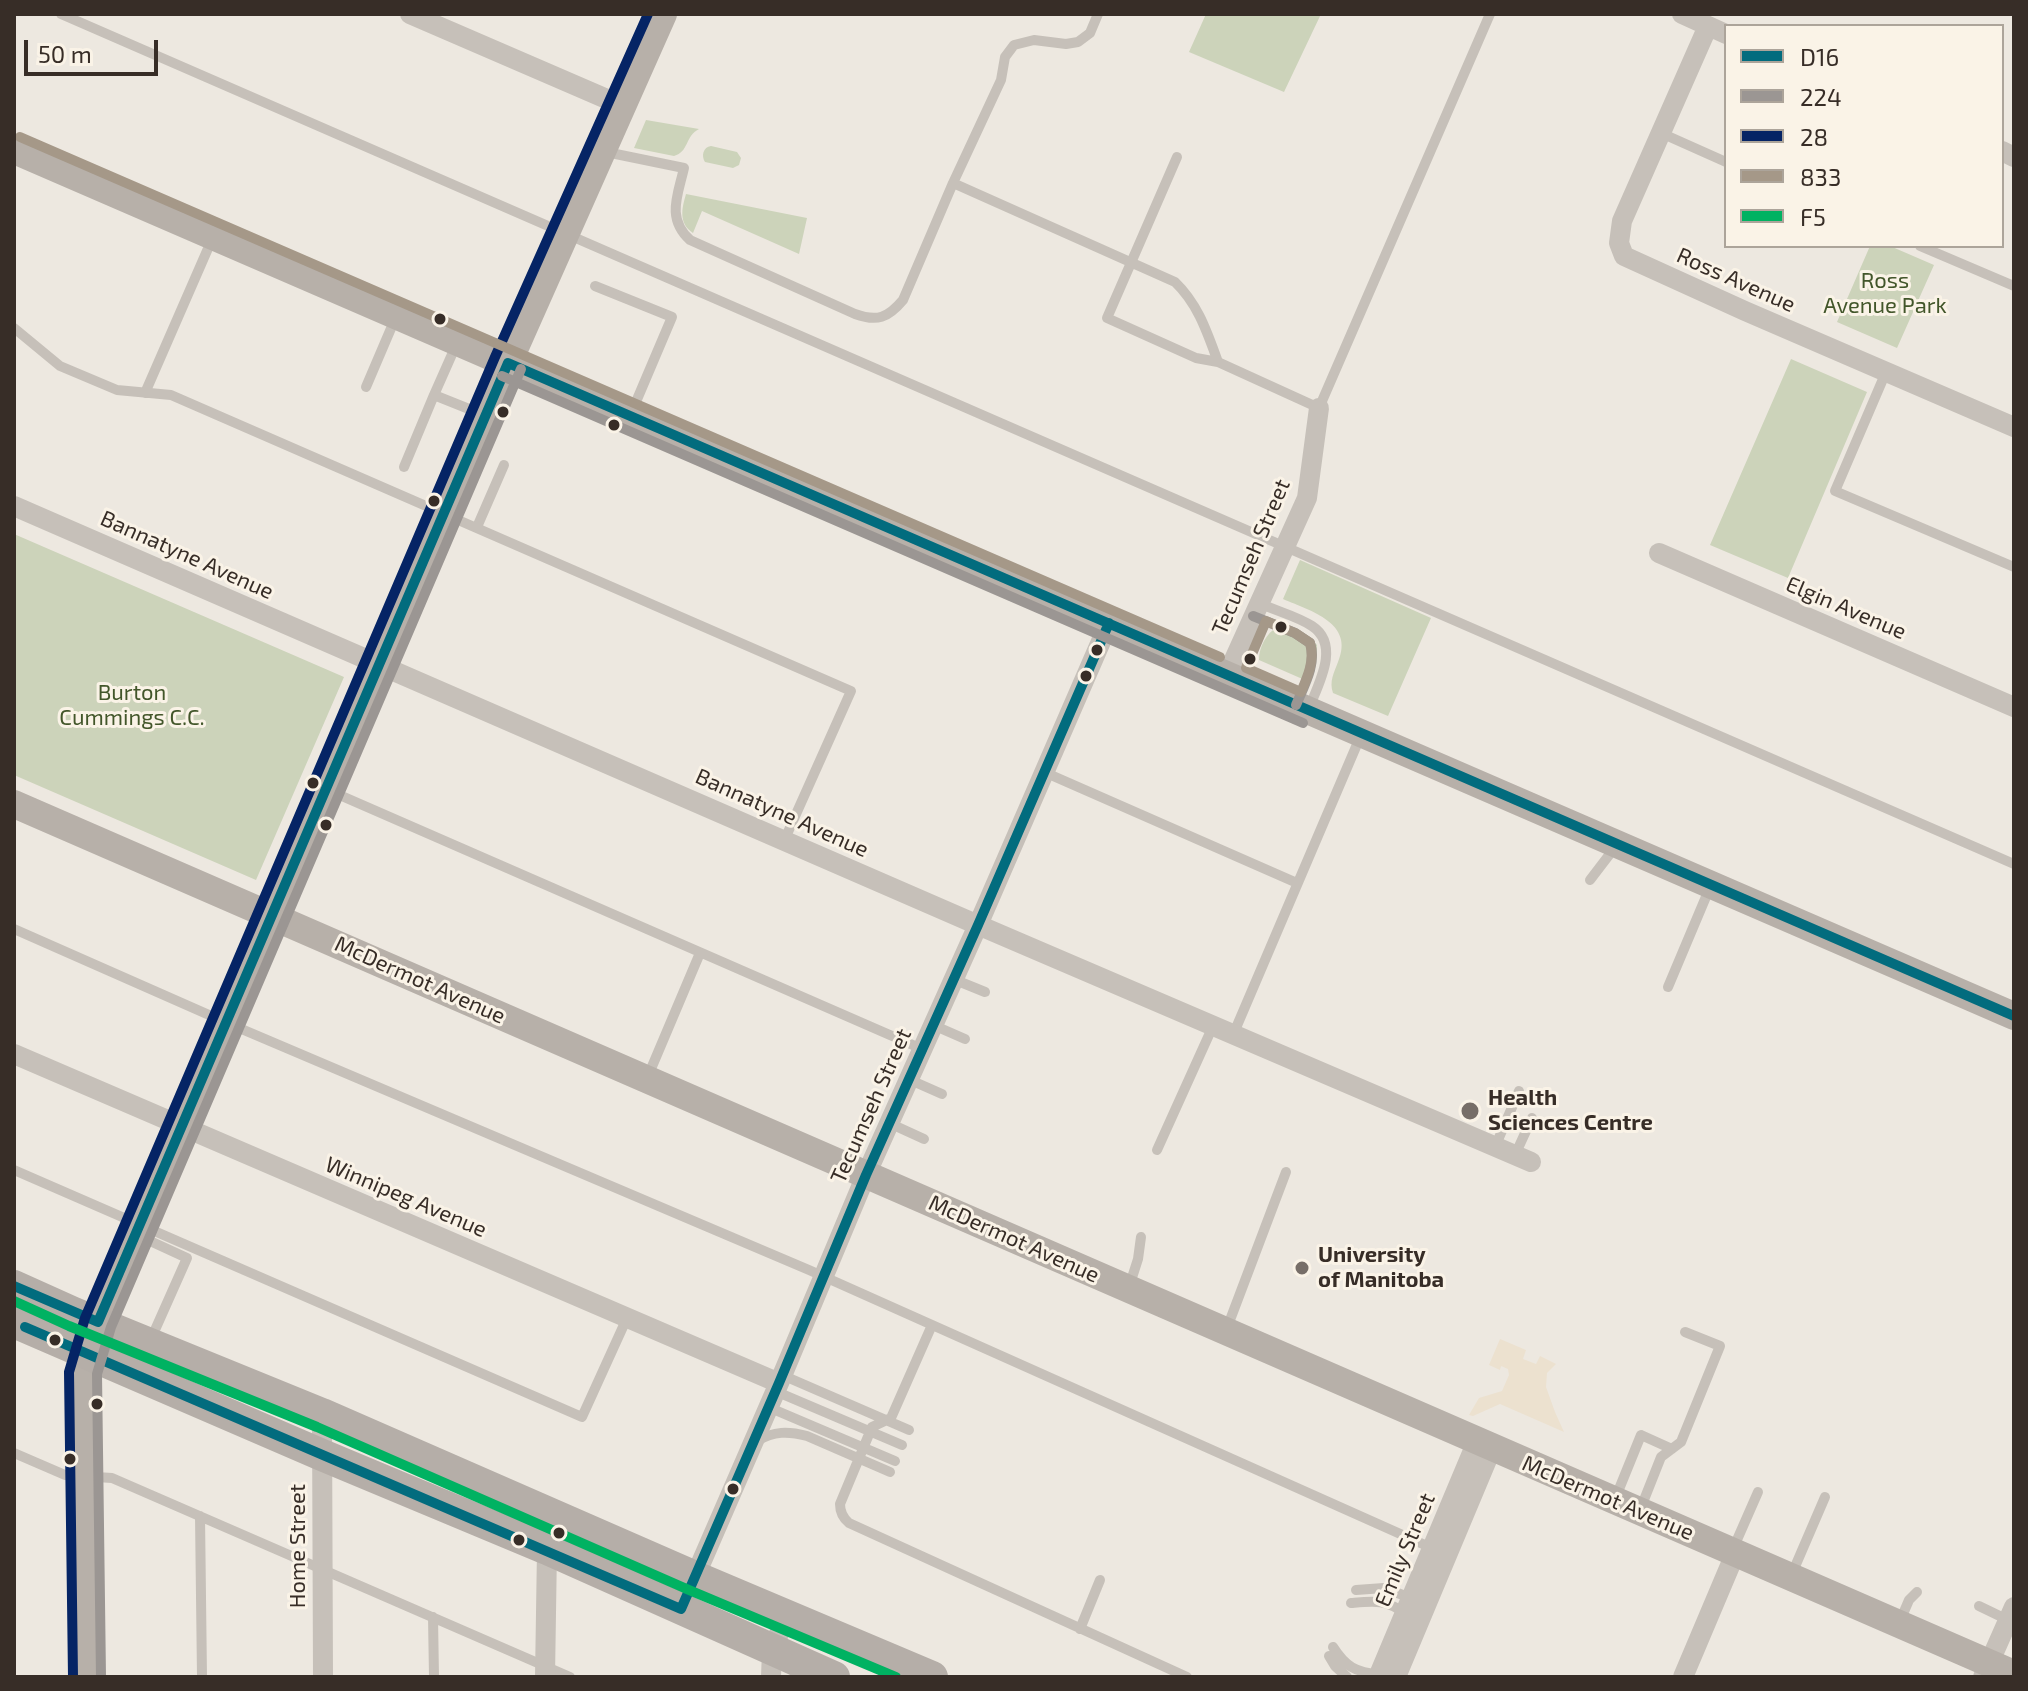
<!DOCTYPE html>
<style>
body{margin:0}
#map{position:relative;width:2028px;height:1691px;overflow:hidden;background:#ede8e0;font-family:"Exo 2",sans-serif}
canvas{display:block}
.frame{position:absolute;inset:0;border:16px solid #372d27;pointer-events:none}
.legend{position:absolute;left:1724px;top:24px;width:280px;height:224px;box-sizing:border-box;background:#faf3e7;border:2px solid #aca49a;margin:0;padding:10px 14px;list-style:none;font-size:24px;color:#372d27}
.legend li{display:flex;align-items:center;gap:16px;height:40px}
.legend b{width:40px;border:2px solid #aca49a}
.scale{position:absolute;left:24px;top:40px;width:134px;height:36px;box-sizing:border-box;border:4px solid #372d27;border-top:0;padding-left:10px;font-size:24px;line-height:28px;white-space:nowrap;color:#372d27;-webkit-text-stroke:6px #faf3e7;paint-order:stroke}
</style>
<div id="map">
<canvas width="2028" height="1691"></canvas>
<div class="frame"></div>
<ul class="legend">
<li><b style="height:10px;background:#026c7e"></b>D16</li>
<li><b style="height:10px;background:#9b9693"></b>224</li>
<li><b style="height:10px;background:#052465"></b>28</li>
<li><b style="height:10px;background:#a59888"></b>833</li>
<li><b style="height:10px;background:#00b262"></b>F5</li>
</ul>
<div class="scale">50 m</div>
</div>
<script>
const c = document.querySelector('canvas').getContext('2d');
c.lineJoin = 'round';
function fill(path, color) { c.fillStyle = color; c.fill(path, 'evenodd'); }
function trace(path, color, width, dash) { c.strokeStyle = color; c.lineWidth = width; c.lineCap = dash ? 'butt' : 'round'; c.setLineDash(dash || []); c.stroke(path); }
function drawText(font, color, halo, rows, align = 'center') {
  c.font = font + ' "Exo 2",sans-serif'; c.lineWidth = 6; c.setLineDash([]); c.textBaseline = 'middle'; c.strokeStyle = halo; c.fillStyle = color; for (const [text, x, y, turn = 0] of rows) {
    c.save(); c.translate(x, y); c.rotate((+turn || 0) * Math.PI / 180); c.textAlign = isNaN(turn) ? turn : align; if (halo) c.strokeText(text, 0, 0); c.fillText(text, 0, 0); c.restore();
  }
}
fill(new Path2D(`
 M1206,14H1321L1284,92L1189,52Z
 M646,120L699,129C685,136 689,152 674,156L634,148Z
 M711,146L737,152L741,158L739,165L733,168L705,162C701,156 703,147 711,146Z
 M686,194L807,218L799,254L702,211L693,233C678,223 682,208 686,194Z
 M1870,246H1890L1934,265L1897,348L1837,322Z
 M1791,359L1867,392L1788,578L1710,545Z
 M14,534L344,677L256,880L14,775Z
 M1300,560L1431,618L1388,716L1333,693C1329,681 1334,673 1338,662C1355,623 1311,611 1283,599Z
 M1278,627C1292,629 1308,634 1317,645V658L1307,681L1259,660C1259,647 1266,633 1278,627Z`), '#ccd3ba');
fill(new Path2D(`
 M1500,1339L1526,1350L1523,1359L1536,1364L1540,1356L1556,1364L1547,1373L1546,1387L1555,1412L1564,1432L1500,1404L1473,1416L1469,1415L1479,1398L1502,1391L1509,1375L1508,1369L1501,1366L1500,1370L1489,1365Z`), '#ece1cf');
trace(new Path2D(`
 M61,14L2014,864
 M1661,133L1726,162
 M606,152L684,168C678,195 666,218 690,240L855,314C877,322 888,318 903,300L953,183L1001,80L1005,57L1014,45L1034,40L1066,44L1078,42L1090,33L1098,14
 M1177,157L1107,318L1196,358L1218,362L1319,408L1490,14
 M953,183L1175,282C1198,304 1207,332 1218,362
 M1920,246L2014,286
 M595,286L672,317L630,416
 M14,328L60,366L117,390L171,395L851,691L784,841
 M457,343L434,395L484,415
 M1886,372L1835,491L2014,567
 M366,387L395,319
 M145,393L213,237
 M404,467L434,395
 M477,527L504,465
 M1259,603C1276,611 1297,616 1312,626C1341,645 1318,685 1309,708
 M1044,772L1297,883
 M328,790L922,1049
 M1590,880L1616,846
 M14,929L225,1022L809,1270L1434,1549
 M953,979L985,992
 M1668,987L1708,892L1707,885
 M933,1025L965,1039
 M1233,1035L1361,735
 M648,1076L700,953
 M908,1079L942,1094
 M889,1123L924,1139
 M1495,1147L1519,1091
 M1157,1150L1213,1026
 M1515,1155L1532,1118
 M14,1170L582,1417L627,1318
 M137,1235L187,1258L151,1339
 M1129,1287L1138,1259L1141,1237
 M932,1325L891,1418L872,1427L840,1504C840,1512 843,1518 849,1523L1187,1677
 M1227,1328L1286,1172
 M782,1375L909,1430
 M775,1391L902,1445
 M768,1407L895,1461
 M757,1441C774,1431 788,1431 807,1436L890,1472
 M14,1453L65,1475L112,1478L570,1677
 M1615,1499L1641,1435L1672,1449
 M1640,1510L1661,1457L1681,1442L1720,1346L1685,1332
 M200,1516L202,1677
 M1733,1549L1758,1492
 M1791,1576L1825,1497
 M1356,1590L1384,1588L1411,1598
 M1351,1603C1374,1601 1386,1599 1406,1614
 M1979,1606L2008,1620
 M433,1617L434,1677
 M1900,1621L1909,1600L1917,1592
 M1080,1629L1100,1580
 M1333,1647C1345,1666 1356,1673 1379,1674
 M1329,1656L1335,1666L1347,1677`), '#c6c0b9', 10);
trace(new Path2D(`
 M410,14L623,106
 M1682,14L1726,34
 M1708,26L1622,221L1619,243L1624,256L1745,311L2014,427
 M2002,151L2014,157
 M14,506L978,925L1531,1162
 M1659,553L2014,707
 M1227,675L1307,498L1319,408
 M14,1054L779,1383
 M322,1414L323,1677
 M681,1609L779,1383L866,1175L978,925L1109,623
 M545,1677L547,1549
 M771,1677L772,1650L787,1615
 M1378,1677L1477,1441
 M1396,1677L1492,1448
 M1683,1677L1735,1554
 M1983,1677L2014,1607`), '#c6c0b9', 20);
trace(new Path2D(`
 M14,150L2014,1016
 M14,804L2014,1674
 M87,1677L83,1372L98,1322L508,363L663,14`), '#b7b0a9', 28);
trace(new Path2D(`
 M14,1286L74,1313L322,1414L695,1577L932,1677
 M14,1322L322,1455L547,1549L834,1677`), '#b5aea8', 32);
trace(new Path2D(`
 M14,1286L98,1322L508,363L2014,1016
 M25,1327L681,1609L779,1383L866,1175L978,925L1109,623`), '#026c7e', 10);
trace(new Path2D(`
 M502,376L1303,723
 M1253,616L1295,633L1310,643C1317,664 1304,686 1296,705
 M101,1677L97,1374L111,1327L521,369`), '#9b9693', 10);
trace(new Path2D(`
 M73,1677L69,1372L85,1318L495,357L648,14`), '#052465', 10);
trace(new Path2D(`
 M20,137L1220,657
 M1266,621L1295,633L1310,643C1315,660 1308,676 1301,692L1246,668Z`), '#a59888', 10);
trace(new Path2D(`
 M14,1301L69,1326L317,1427L689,1590L896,1677`), '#00b262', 10);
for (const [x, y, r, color] of [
 [440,319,7,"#372d27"],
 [503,412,7,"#372d27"],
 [614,425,7,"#372d27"],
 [434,501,7,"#372d27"],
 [1281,627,7,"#372d27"],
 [1097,650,7,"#372d27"],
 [1250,659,7,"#372d27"],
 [1086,676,7,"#372d27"],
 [313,783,7,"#372d27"],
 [326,825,7,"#372d27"],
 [1470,1111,10,"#776e68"],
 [1302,1268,8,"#776e68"],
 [55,1340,7,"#372d27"],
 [97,1404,7,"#372d27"],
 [70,1459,7,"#372d27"],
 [733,1489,7,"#372d27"],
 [559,1533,7,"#372d27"],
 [519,1540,7,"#372d27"]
]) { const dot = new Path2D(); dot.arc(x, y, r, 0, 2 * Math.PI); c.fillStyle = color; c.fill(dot); trace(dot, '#faf3e7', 3); }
drawText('22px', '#372d27', '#faf3e7', [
 ["Ross Avenue",1736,280,24],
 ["Bannatyne Avenue",187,555,24],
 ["Tecumseh Street",1251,557,-67],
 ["Elgin Avenue",1846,608,23],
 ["Bannatyne Avenue",782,813,24],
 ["McDermot Avenue",420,980,24],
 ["Tecumseh Street",871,1106,-66],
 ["Winnipeg Avenue",406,1197,23],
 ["McDermot Avenue",1014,1239,24],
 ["McDermot Avenue",1608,1498,23],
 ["Home Street",298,1546,-90],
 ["Emily Street",1405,1550,-67]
]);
drawText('22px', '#42562a', '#faf3e7', [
 ["Ross",1885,281],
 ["Avenue Park",1885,306],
 ["Burton",132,693],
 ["Cummings C.C.",132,718]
]);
drawText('bold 22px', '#372d27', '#faf3e7', [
 ["Health",1488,1098],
 ["Sciences Centre",1488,1123],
 ["University",1318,1255],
 ["of Manitoba",1318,1280]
], 'left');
</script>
